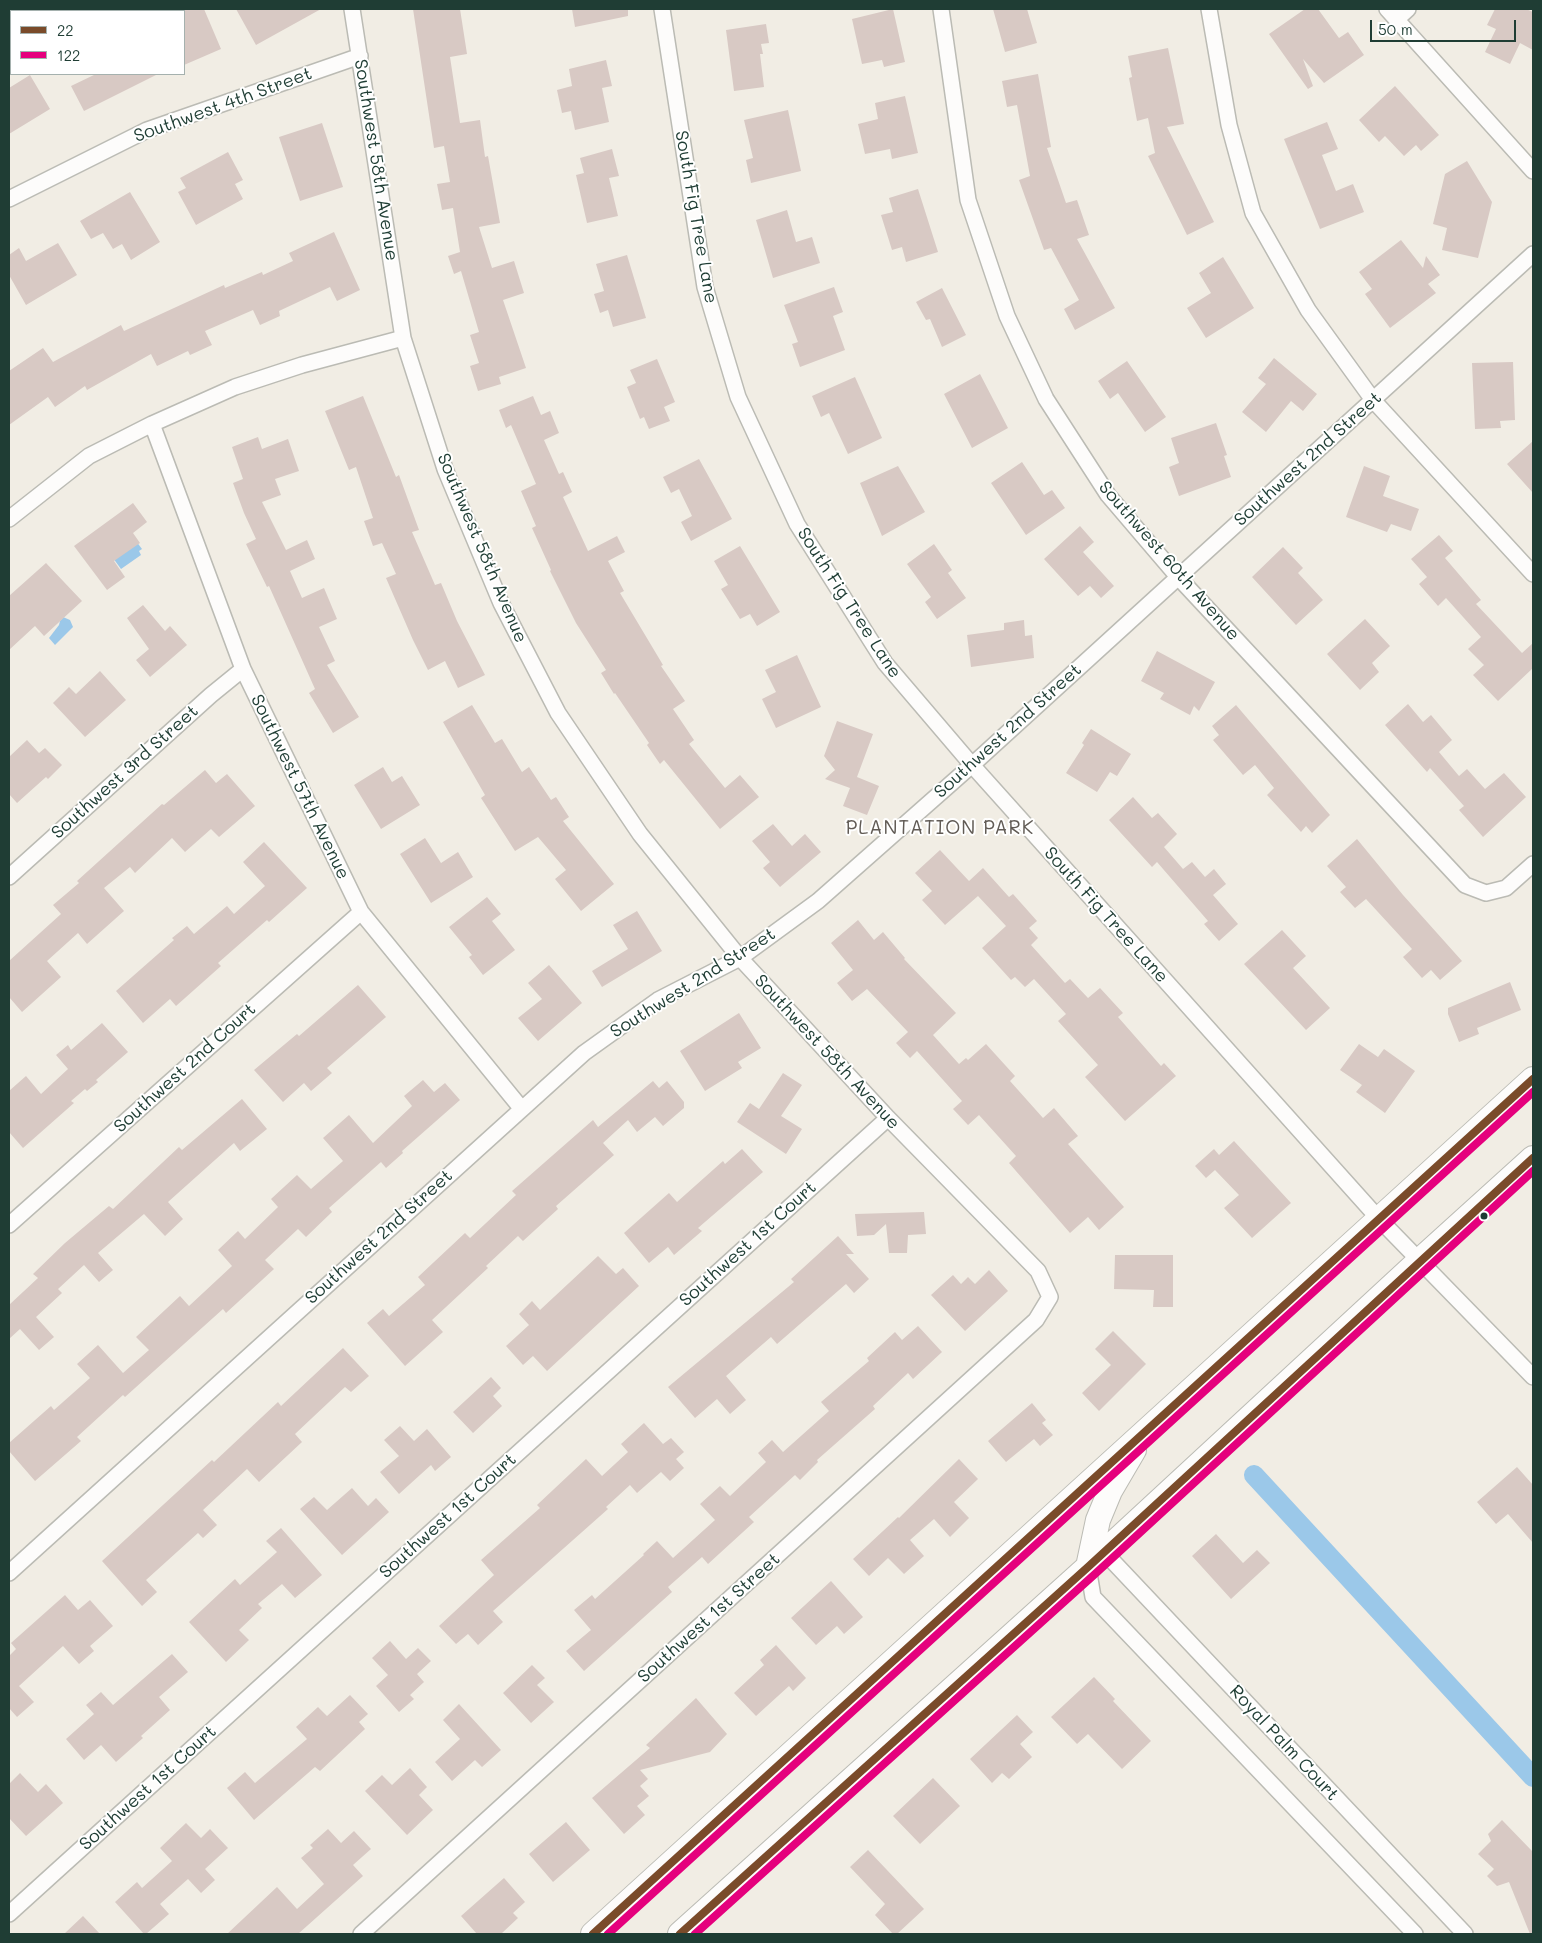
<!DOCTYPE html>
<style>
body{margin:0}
#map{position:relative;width:1542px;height:1943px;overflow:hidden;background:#f1ede4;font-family:Mali,sans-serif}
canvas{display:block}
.frame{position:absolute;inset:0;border:10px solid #1f3d34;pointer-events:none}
.legend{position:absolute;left:10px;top:10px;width:175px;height:65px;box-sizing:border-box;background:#fff;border:1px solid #a5b1ae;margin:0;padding:6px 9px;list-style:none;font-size:15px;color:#1f3d34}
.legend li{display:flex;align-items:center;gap:10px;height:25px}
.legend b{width:25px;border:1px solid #a5b1ae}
.scale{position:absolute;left:1370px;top:20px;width:146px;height:22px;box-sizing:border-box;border:2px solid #1f3d34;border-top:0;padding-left:6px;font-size:15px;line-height:18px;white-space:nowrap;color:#1f3d34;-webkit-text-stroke:4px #fff;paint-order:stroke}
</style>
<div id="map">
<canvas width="1542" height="1943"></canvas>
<div class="frame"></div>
<ul class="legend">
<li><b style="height:6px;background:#7a4b2a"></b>22</li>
<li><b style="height:6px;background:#e5007d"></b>122</li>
</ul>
<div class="scale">50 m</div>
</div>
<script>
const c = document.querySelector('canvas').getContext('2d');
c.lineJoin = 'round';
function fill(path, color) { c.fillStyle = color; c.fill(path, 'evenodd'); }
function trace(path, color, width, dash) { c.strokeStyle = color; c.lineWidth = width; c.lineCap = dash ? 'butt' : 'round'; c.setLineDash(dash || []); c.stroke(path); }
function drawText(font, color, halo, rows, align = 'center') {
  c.font = font + ' Mali,sans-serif'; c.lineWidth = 4; c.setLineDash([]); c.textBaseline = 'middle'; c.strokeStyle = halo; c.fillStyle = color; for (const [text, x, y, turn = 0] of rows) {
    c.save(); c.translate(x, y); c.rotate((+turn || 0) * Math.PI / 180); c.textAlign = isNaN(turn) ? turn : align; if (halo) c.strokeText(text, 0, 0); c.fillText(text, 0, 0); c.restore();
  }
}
fill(new Path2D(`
 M136,541L142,549L139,551L141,555L121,569L113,558Z
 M63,617L70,620L73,627L55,645L49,638L59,625L60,621Z`), '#9bc8e9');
trace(new Path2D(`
 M1254,1475L1533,1777`), '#9bc8e9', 20);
fill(new Path2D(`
 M179,9H204L221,49L184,65V11H180Z
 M236,9H321L256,45Z
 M413,9H460L467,54L450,57L460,123L480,120L485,157L488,156L500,223L479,227L492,268L514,261L524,293L503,300L526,368L499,377L501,384L478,391L470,366L479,363L470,335L479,332L461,271L454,274L448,256L460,252L453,208L442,210L437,184L450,182L444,146L434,148Z
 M572,9H628V16L575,27Z
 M893,9L905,62L884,67L882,60L862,64L852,19Z
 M993,9H1027L1037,43L1005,52Z
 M1305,9H1318L1339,38L1348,32L1364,55L1324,83L1303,59L1313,86L1308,89L1269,34Z
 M1495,9H1526L1533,12V50L1520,43L1510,64L1485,52L1496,29L1487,25Z
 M766,24L769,43L761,44L763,54H760L764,87L734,91L726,30Z
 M1168,48L1184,124L1167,127L1214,222L1187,235L1148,156L1155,153L1148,118L1137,121L1129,78L1132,77L1128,56Z
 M606,60L612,86L602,88L609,122L575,130L571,111L562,113L557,90L572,86L569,69Z
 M96,74H158L84,111L71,86Z
 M1038,74L1051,147L1047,148L1066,203L1077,200L1089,235L1077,239L1115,308L1075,330L1064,309L1079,300L1051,248L1044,250L1019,180L1030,176L1017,105L1007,107L1002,81Z
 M30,75L50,109L9,134V88Z
 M1395,86L1439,135L1421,151L1416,145L1404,156L1385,136L1379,142L1359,120Z
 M905,96L918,153L892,159L890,149L865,154L858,124L878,119L875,103Z
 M788,110L801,171L751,183L746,160L753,158L744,120Z
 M1327,122L1338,149L1322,155L1336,191L1353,184L1364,212L1320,229L1284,139Z
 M322,123L343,187L300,201L279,137Z
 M612,149L619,176L609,178L618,216L587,223L576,175L584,173L580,158Z
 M228,152L243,180L235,184L243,199L196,225L178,192L186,188L180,178Z
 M1467,161L1492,202L1478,258L1442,250L1447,228L1433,224L1445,174Z
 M918,189L938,252L906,262L902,247L892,250L881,215L893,212L889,198Z
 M130,192L160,242L131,260L122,244L113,249L103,233L91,239L80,221Z
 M787,210L796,242L812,237L820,263L773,278L756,220Z
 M334,232L360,290L337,301L330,287L279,311L280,316L260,325L253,310L205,331L212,345L190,355L188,351L157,366L151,354L87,390L85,386L55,407L48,397L9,425V371L43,348L53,362L121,325L124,331L224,285L225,288L262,272L263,275L293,261L289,253Z
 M1401,240L1423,268L1426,256L1440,275L1428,284L1436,293L1390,328L1365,294L1372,289L1359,272Z
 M58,243L77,275L26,305L9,275V255L19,248L26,261Z
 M627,255L646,318L613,327L608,310L600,313L594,294L604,291L596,264Z
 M1223,257L1254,308L1206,338L1187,308L1211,293L1199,273Z
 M834,287L843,312L833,316L845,350L800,367L792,344L798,342L784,305Z
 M942,288L966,335L942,347L930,319L926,320L916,302Z
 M1274,358L1317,394L1303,411L1291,401L1266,432L1242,412L1266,384L1258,378Z
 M657,359L675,402L664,407L670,421L649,429L644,417L640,419L627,387L636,383L630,370Z
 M1127,361L1166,417L1145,432L1118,393L1110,399L1098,381Z
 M1513,362L1515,420L1500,421L1501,428L1475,429L1472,363Z
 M980,374L1008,428L972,448L944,394Z
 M855,377L882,438L848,454L829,413L821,417L812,396Z
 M363,396L396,477L399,475L419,530L412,532L435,585L441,583L457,621L485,675L458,688L445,661L428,670L413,640L386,578L396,574L382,543L373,546L364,521L373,518L356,467L349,470L325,411Z
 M533,396L541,415L550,411L559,433L544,440L559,474L563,472L572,492L563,497L588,551L617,536L625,552L608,561L624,591L620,593L663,665L661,666L685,701L673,709L694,740L689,744L725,788L740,775L759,797L720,829L664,760L660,764L647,745L649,743L615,693L614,694L601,673L606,670L576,623L550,571L551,570L532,528L536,526L521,491L536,484L511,425L506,428L499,410Z
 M1216,423L1227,455L1224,456L1231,477L1179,496L1169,467L1179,463L1171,438Z
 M258,437L262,449L288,439L299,471L275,479L281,495L262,502L286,550L307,540L315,559L290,571L302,598L324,588L337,619L319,627L335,661L327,665L359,717L333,733L309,693L315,689L269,586L267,587L246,544L256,539L244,513L233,483L243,479L232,447Z
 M1533,441V493L1507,464Z
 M699,459L732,519L691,541L681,522L692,516L679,489L671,493L663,477Z
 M1022,462L1044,495L1052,490L1065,508L1026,535L991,483Z
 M898,466L925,512L882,536L860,483Z
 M1364,466L1390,476L1383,496L1419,509L1411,531L1391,524L1387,532L1346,517Z
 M133,503L147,522L133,533L140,543L114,561L125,577L107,590L74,546Z
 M1080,526L1094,542L1083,552L1114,586L1101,598L1090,586L1078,596L1044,559Z
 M1439,535L1453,551L1445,558L1481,600L1476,604L1522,653L1533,643V668L1498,701L1473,675L1484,665L1468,649L1481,637L1446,598L1438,606L1419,584L1427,577L1411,559Z
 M934,544L952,570L948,573L966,598L937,619L925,602L931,597L907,564Z
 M740,546L780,612L757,626L750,614L740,619L721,589L728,585L714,561Z
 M1283,547L1303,568L1298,573L1323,600L1296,625L1252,577Z
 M46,563L82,601L44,636L35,626L9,650V596Z
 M143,605L165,631L170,626L187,645L150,677L136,660L149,649L127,618Z
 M1365,619L1390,646L1372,663L1379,672L1360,690L1327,654Z
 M1024,620L1025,636L1032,635L1034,658L971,667L967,635L1004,630V623Z
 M1157,651L1215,682L1199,711L1194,706L1190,715L1160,699L1164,693L1141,681Z
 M797,655L821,707L776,728L762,699L776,692L765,670Z
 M100,671L126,700L85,737L53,703L69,687L76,694Z
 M1408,704L1423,722L1431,715L1452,740L1439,752L1459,776L1467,769L1485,789L1504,773L1526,797L1483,837L1459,810L1464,806L1430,768L1427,772L1385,725Z
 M472,705L495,743L502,739L522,772L529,767L551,800L556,797L569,817L563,821L614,884L581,911L555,879L566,870L538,837L515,851L481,798L485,795L443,722Z
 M1236,705L1330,815L1312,833L1306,826L1301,832L1267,795L1274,788L1255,765L1243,775L1213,740L1219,735L1212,726Z
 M837,721L873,734L857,777L879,786L867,815L843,806L850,788L825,779L835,770L824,756Z
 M1091,729L1131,754L1117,776L1110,772L1097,792L1066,773L1084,745L1082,743Z
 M27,740L39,753L45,748L62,765L48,779L46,777L17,803L9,794V757Z
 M383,767L392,782L402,776L420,805L381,829L354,785Z
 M205,770L216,783L227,774L255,806L219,837L211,829L185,852L172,838L135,873L130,867L104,888L124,911L87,944L78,933L47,961L61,977L22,1012L9,997V961L61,914L53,905L79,883L77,881L162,804L164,805Z
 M1133,797L1152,818L1158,813L1177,834L1164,847L1183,869L1192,862L1205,877L1214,869L1226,884L1213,895L1238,924L1219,941L1204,924L1208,921L1157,862L1152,867L1109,820Z
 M773,824L792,846L805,834L821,852L780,887L763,868L770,862L752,841Z
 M425,838L441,863L458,852L473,877L431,903L400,854Z
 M1357,839L1403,895L1462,961L1440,980L1431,970L1422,978L1403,957L1412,949L1366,899L1355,908L1340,892L1346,887L1327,866Z
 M264,842L307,888L269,922L267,920L218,963L221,966L176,1006L170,999L143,1023L116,991L174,940L172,938L187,926L194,934L227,906L234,914L265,886L243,862Z
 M940,850L969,881L983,868L1009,897L1013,894L1037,921L1029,928L1038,938L1031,945L1065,983L1070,979L1088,998L1100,988L1123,1013L1118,1017L1161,1066L1164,1063L1176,1076L1125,1121L1085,1077L1098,1065L1058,1021L1066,1014L1034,979L1025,987L1015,977L1011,980L982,948L1006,926L978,896L945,925L922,900L932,891L915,873Z
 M487,897L501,914L492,921L515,950L483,975L469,957L472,955L449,927Z
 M637,911L662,951L602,987L592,971L628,949L613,925Z
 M858,920L874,940L883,932L905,958L904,959L956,1013L933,1035L959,1064L966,1058L968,1060L986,1044L1015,1076L1010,1081L1043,1118L1054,1108L1078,1136L1068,1144L1124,1207L1099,1230L1088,1217L1070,1233L1009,1163L1016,1156L979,1115L968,1125L953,1109L962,1101L917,1051L910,1058L896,1043L908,1032L867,989L852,1001L837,983L853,970L831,943Z
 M1282,930L1306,956L1293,968L1330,1008L1306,1030L1244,964Z
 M549,965L582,1003L538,1041L518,1018L542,999L528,983Z
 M1510,982L1521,1010L1477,1028L1479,1034L1459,1042L1448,1014V1008Z
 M358,985L386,1017L327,1068L332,1073L311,1091L304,1083L283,1102L254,1070L297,1034L299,1036Z
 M739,1013L761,1048L738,1062L742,1068L705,1091L680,1051Z
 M102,1023L128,1052L96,1080L98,1082L87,1091L85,1089L71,1101L74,1103L23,1148L9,1132V1091L26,1076L41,1094L68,1069L56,1055L68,1045L71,1050Z
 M1359,1044L1378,1057L1384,1049L1415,1071L1385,1113L1356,1092L1362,1085L1340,1070Z
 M783,1073L802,1085L781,1116L802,1129L786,1154L737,1122L750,1103L759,1109Z
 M423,1080L434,1092L445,1083L460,1100L402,1151L403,1153L386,1168L381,1162L329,1208L332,1212L306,1237L298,1229L265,1260L274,1269L226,1313L223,1309L125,1397L123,1395L77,1437L81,1441L35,1481L9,1451V1443L51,1406L54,1410L90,1378L77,1364L98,1345L123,1373L149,1350L136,1337L180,1296L189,1306L232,1266L218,1250L238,1231L245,1239L278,1207L271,1199L297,1175L311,1189L343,1161L323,1138L349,1115L373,1143L412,1106L404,1096Z
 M653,1081L659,1088L667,1081L684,1102V1108L663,1126L655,1117L637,1132L628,1120L603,1143L614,1155L556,1206L558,1209L523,1241L518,1236L486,1266L488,1268L432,1320L443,1332L405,1366L367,1323L383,1309L389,1316L425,1285L418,1277L465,1233L470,1238L516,1195L512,1191L593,1120L598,1127Z
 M242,1099L267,1129L240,1151L234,1143L168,1202L183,1219L165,1236L144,1214L98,1253L113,1270L99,1282L84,1265L58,1289L62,1293L36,1317L54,1337L39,1350L20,1329L9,1339V1305L38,1278L33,1274L65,1243L109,1206L113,1209L179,1147L182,1150Z
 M1234,1141L1291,1203L1252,1238L1224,1208L1239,1195L1215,1170L1206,1178L1195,1166L1214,1149L1219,1155Z
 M742,1149L763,1172L698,1228L702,1231L674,1255L668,1247L649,1263L624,1233L669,1193L677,1202L723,1161L725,1164Z
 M924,1212L926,1234L908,1235L907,1253H889L886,1224L874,1235L857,1236L855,1214Z
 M838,1236L854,1254H846L869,1279L854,1293L846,1284L777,1344L771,1337L726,1376L746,1400L730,1414L717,1399L695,1418L668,1387L794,1282L791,1279Z
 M1115,1255H1173V1307H1153L1154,1290L1114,1289Z
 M598,1256L616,1274L623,1268L639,1286L547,1371L533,1356L523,1365L506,1346L529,1325L519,1314L532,1301L540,1310Z
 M989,1270L1008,1291L965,1331L931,1295L953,1275L961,1284L968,1277L975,1284Z
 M918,1326L942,1352L913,1379L908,1373L873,1406L875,1409L817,1460L818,1462L800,1480L795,1475L749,1517L754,1522L708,1564L702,1557L668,1587L672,1592L584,1671L566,1651L591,1630L574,1610L592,1595L595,1599L644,1555L643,1554L657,1541L673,1558L715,1520L700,1504L720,1486L730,1496L766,1462L758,1453L772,1440L783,1452L829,1411L821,1402L869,1361L867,1358L895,1332L902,1340Z
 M1113,1331L1146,1364L1099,1411L1082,1393L1111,1365L1095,1349Z
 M343,1348L369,1376L351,1392L345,1387L295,1434L302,1442L259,1482L247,1469L203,1510L217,1525L203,1538L198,1533L146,1580L157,1592L142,1606L102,1561L212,1460L214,1462L278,1402L281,1406Z
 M491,1377L501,1388L493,1396L502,1406L473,1433L453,1412Z
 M1032,1403L1046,1420L1042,1423L1053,1435L1040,1446L1034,1439L1006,1462L988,1441Z
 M644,1423L663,1444L671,1438L684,1452L676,1459L684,1468L670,1481L661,1472L637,1493L630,1485L606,1507L608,1509L493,1611L503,1622L478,1645L468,1634L456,1644L439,1626L494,1575L481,1560L540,1508L537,1505L586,1459L602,1476L628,1452L621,1444Z
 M400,1426L414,1441L427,1429L451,1457L435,1471L431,1465L399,1494L380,1472L399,1456L384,1440Z
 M959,1459L978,1479L954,1502L969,1518L950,1537L934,1519L910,1540L924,1556L904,1574L888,1558L869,1576L853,1559L898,1517L899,1518Z
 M1517,1467L1533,1485V1543L1508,1514L1496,1524L1477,1502Z
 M352,1488L368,1506L376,1498L389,1512L342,1555L300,1509L314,1497L327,1510Z
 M281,1528L322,1575L295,1598L282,1584L258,1604L262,1608L239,1630L249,1640L226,1662L189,1622L235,1579L240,1585L277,1552L266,1541Z
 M1216,1534L1243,1563L1257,1550L1270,1563L1231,1599L1192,1556Z
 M831,1581L863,1617L844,1634L837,1626L816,1645L791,1618Z
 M65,1595L78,1610L90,1600L113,1626L90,1646L94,1651L79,1664L63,1646L19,1686L34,1702L17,1717L9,1708V1656L16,1649L11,1643Z
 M390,1641L406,1659L418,1648L431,1661L417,1674L424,1682L410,1695L414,1699L399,1712L376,1686L388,1675L372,1658Z
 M776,1645L806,1678L793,1691L789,1686L756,1716L734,1693L764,1665L760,1660Z
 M172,1654L188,1672L159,1697L170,1710L141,1736L143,1738L116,1762L101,1745L84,1760L66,1739L94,1714L86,1705L101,1692L113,1705Z
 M532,1665L545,1678L537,1685L554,1702L531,1723L503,1693Z
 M1094,1677L1115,1699L1113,1701L1151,1741L1122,1769L1088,1734L1077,1744L1051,1717Z
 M350,1695L368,1714L359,1722L365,1729L320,1771L315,1767L254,1820L227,1788L245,1772L255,1783L307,1739L296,1727L318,1707L327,1716Z
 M696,1698L727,1734L710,1752L640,1770L648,1779L640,1786L649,1796L637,1806L645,1815L624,1834L592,1798L650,1748L646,1745Z
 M459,1704L501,1750L482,1767L475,1760L452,1781L435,1762L460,1739L443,1720Z
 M1017,1715L1033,1732L1020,1744L1032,1757L1009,1779L1002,1773L992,1783L970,1759Z
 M410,1768L427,1787L419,1795L433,1810L407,1835L365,1791L382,1775L392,1785Z
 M20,1773L38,1792L46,1784L63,1803L26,1836L9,1818V1784Z
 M933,1778L960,1806L920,1844L893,1816Z
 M1502,1820L1533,1852V1934H1530L1509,1882L1497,1886L1487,1876L1494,1869L1478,1854L1491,1841L1488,1834Z
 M566,1822L590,1850L553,1882L529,1854Z
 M186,1823L201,1838L210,1829L228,1848L205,1869L215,1880L201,1893L188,1879L160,1904L169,1914L146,1934H144L115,1902L137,1882L142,1888L172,1861L160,1848Z
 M328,1829L341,1843L354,1831L371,1849L353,1865L363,1876L298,1934H227L277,1887L297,1909L324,1884L301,1858L313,1848L310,1845Z
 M868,1850L924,1909L897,1934H893L875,1915L885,1904L850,1867Z
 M504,1878L525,1902L513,1913L518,1918L501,1934H477L461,1916Z
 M83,1916L100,1934H64Z`), '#d8c9c4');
const street = new Path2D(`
 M352,9L403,338L445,469L501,603L558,713L640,834L740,958L888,1118L1038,1271L1050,1297L1036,1320L361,1934
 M662,9L705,287L738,397L797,524L885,663L972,765L1379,1219L1533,1377
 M941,9L968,200L1007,316L1046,399L1108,495L1178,577L1465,885L1486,893L1506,888L1533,864
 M1209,9L1229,125L1253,213L1308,310L1373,400L1533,574
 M1387,9L1533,171
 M1397,19L1408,9
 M9,199L147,130L360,56
 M152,424L243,669L361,912L521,1108
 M9,519L89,456L152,424L235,387L302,365L403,338
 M9,877L211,695L243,669
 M9,1225L361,912
 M1104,1552L1465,1934
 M1088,1567L1093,1597L1415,1934
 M9,1573L584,1053L658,1000L740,958L818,901L972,765L1533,254
 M9,1914L888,1118`);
const primary = new Path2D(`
 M1088,1567L1098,1520L1110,1491L1134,1450
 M593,1934L1533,1079
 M680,1934L1088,1567L1419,1261L1533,1158`);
trace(street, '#bbbbb4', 18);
trace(primary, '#bbbbb4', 26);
trace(street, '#fdfcfb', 15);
trace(primary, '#fdfcfb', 24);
trace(new Path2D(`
 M593,1934L1533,1079
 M680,1934L1088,1567L1533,1158`), '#7a4b2a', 8);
trace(new Path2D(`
 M608,1934L1533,1092
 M695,1934L1095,1574L1533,1171`), '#e5007d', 8);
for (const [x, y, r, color] of [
 [1484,1216,4.5,"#1f3d34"]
]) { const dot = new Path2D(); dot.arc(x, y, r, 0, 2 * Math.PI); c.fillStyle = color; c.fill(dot); trace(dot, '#fff', 2); }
drawText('18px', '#1f3d34', '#fff', [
 ["Southwest 4th Street",223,105,-20],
 ["Southwest 58th Avenue",376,160,81],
 ["South Fig Tree Lane",696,217,80],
 ["Southwest 2nd Street",1308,459,-42],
 ["Southwest 58th Avenue",482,548,67],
 ["Southwest 60th Avenue",1169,561,49],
 ["South Fig Tree Lane",849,603,57],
 ["Southwest 2nd Street",1008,731,-42],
 ["Southwest 3rd Street",125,772,-42],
 ["Southwest 57th Avenue",300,787,64],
 ["South Fig Tree Lane",1106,915,48],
 ["Southwest 2nd Street",693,983,-32],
 ["Southwest 58th Avenue",827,1052,47],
 ["Southwest 2nd Court",185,1068,-42],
 ["Southwest 2nd Street",379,1237,-42],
 ["Southwest 1st Court",748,1244,-42],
 ["Southwest 1st Court",448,1516,-42],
 ["Southwest 1st Street",709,1618,-42],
 ["Royal Palm Court",1284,1743,47],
 ["Southwest 1st Court",148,1788,-42]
]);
c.letterSpacing = '1px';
drawText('19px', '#615b55', '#fff', [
 ["PLANTATION PARK",940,828]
]);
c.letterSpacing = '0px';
</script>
